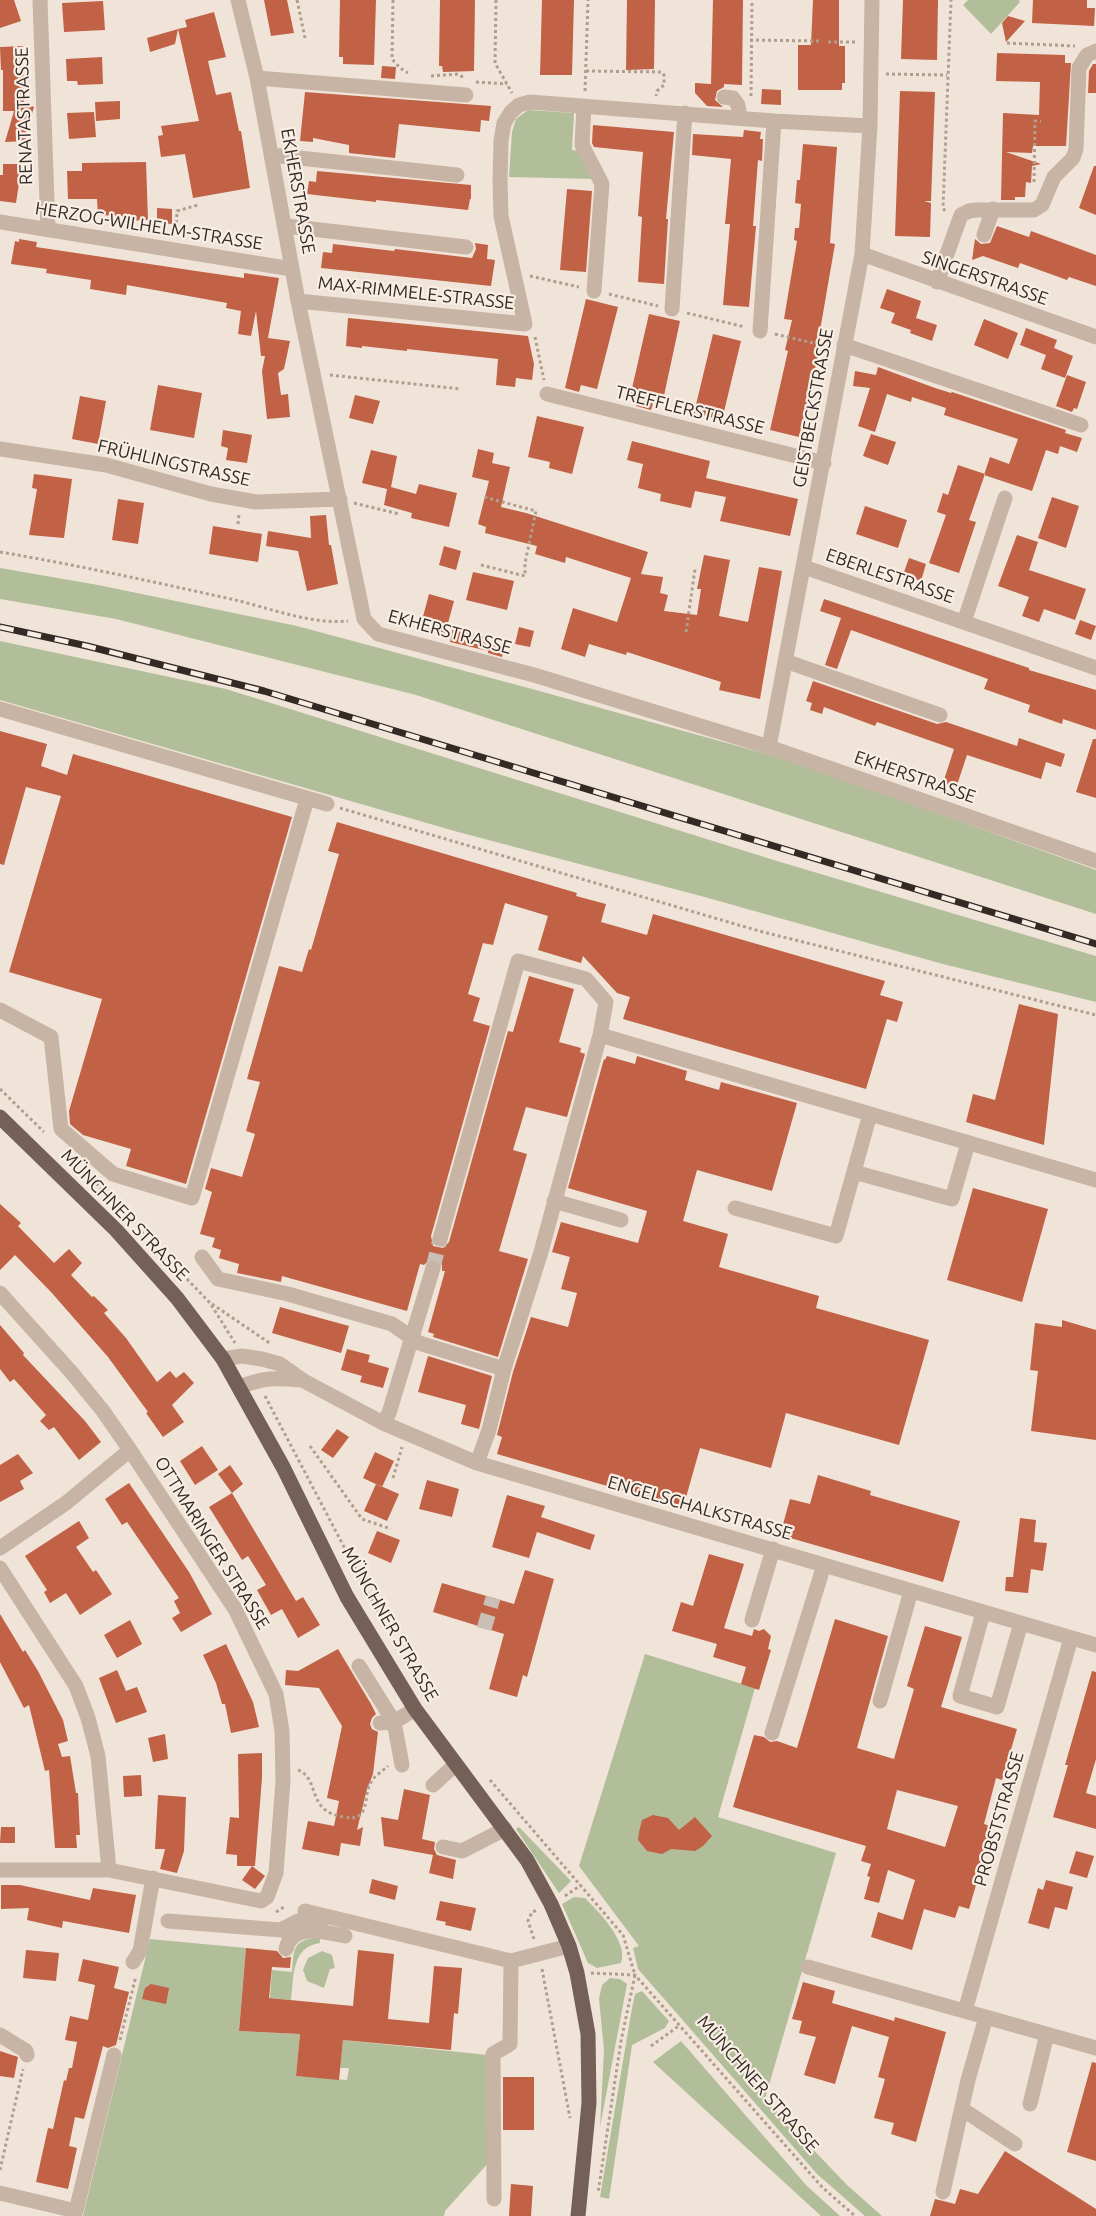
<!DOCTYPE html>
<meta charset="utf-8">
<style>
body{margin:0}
canvas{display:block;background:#f0e4d8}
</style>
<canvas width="1096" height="2216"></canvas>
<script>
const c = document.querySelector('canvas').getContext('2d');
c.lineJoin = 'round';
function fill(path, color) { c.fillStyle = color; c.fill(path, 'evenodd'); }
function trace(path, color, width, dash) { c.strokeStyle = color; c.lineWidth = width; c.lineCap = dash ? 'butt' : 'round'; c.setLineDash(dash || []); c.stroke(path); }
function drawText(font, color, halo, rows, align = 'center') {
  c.font = font + ' Ubuntu,sans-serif'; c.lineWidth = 4.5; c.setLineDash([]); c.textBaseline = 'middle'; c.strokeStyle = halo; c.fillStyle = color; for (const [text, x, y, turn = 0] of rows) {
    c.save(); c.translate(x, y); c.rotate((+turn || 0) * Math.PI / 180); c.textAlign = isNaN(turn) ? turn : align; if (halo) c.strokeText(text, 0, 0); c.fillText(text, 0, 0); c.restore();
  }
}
fill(new Path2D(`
 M968,0H1019L1020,2L991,34L963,5Z
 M528,110L574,113L572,150L581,151L597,179L509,177L512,132L516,119Z
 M0,568L98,585L297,626L532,689L792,761L1096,870V914L416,695L116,619L0,599Z
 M0,641L226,689L777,861L1096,956V1002L939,963L701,896L458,832L0,700Z
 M645,1654L755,1688L718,1817L836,1853L765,2099L847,2185L882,2216H865L817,2174L638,1969L633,1948L639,1946L579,1866Z
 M519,1827L571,1881L559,1893L516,1829Z
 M574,1897L585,1898C598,1911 629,1942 621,1963L597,1968L588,1963L562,1904Z
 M320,1937V1943C291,1947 294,1977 291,2000L270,1998L272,1970L292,1972C294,1947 293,1940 320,1937Z
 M150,1939L246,1948L239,2031L300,2034L296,2076L347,2080L349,2068H340L343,2040L488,2055L490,2161L445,2211L444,2216H83Z
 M322,1951L332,1955L335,1968L330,1969L324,1988L307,1981L303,1970L308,1958Z
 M610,1978L620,1979L627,1984L600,2127L604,2050L599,1999L602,1985Z
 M642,1991L669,2021L665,2028L632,2045L609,2199L600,2197L632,2008L635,1994Z
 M681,2041L807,2186L840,2216H821L653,2062Z`), '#b2be99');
fill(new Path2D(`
 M0,0H14L21,21L0,28Z
 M264,0H287L294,33L271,36Z
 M340,0H376L374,65L343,64V57H339Z
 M440,0H475L474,71L443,72L442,66H439Z
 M542,0H574L572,75H540Z
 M627,0H655L654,69L626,70Z
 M713,0H743L742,85L724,84V87L717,91L715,100L723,107L707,106L695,93V83L711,84Z
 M813,0H839V46H845V83H842V90H798V45H811Z
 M903,0H938L937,60L901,59Z
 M1033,0H1087V8H1095L1094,26L1032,23Z
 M103,1L105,30L64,32L62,3Z
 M214,12L226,57L208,61L216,95L231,92L239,131H241L250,188L193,198L185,154L161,157L158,136L163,135L161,126L199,121L178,29L187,27L185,20Z
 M1008,16L1025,21L1006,42L1002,23Z
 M178,29L175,44L150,52L147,38Z
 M23,46L24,103L34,107L26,133V141L5,142L14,111H3V70H1L0,47Z
 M997,53L1065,55V63H1071L1066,146H1033L1032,153L1006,152L1041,164L1032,166L1031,183L1026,182L1025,197H1015V200H1001L1003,113L1039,115L1040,82L996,81Z
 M102,57L103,84L78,85L77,81H67L66,59Z
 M1093,64H1096V93H1088L1089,71Z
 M382,66L396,67L395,79L381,78Z
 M762,89L781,90V105L761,104Z
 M900,91L935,92L931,201H924L931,203L930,237L895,236Z
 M305,92L491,106L489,121L481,120L480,132L399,124L395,158L349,153V145L313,138V142L300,141Z
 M120,101V119L96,121L95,102Z
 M94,112L96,137L69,139L67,113Z
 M593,125L674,132L666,219H668L664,284L638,282L642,217L638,216L643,152L594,147L592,143Z
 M744,130L761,132L760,139H763L762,161L758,160L753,226H756L749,307L723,305L730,224H725L731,159L692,155L693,134L743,137Z
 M803,144L837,147L830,243L835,244L817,348H820L799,437L770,430L788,351L785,350L792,320L784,319L797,241L794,240L795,228H799L801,204L795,203L797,180H800Z
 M146,162L148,220L122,221V216L98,215L97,199H68L67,171H82V163Z
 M3,164H22L16,203L0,201V175H3Z
 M1094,166H1096V215L1079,208Z
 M317,171L471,185V199H470L468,210L376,200V202L307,194L309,181L316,182Z
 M567,189L592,191L586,272L560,270Z
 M157,208L172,209V224L157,223Z
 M997,226L1029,237L1031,231L1096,255V286L1069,277L1067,280L1020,263L1018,268L983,256L972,260L975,239L981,244L990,243Z
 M19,239L37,242L36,247L196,271L244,278V273L279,278L265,354L268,338L290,341L284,369L278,373L281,395L288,394L290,417L267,419L262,371L265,356H261L256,311L251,336L238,334L241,311L226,308L227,303L127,285L126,295L90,289L91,280L46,273L47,269L11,264L15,241L19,242Z
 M475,243L488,245L487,259L495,260L491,286L321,268L323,252L332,253L333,244L394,251L395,249L472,258L476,249Z
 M887,289L921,301L916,318L937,325L932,341L910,333L911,330L891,323L895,313L880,308Z
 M586,299L618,307L597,389L581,385L579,392L565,388Z
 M649,314L680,321L662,405L653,403L651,410L636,406L638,399L630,397Z
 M348,318L528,336L534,364L532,380L516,378L515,387L496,385L498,359L407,349V351L362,346V348L346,346Z
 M984,319L1018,333L1008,359L974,345Z
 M1026,328L1057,340L1054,348L1073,356L1065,378L1041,369L1046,355L1020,345Z
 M713,334L741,341L722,420L694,413Z
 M878,367L935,388L951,393L952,392L1066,430L1065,433L1082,438L1077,452L1060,446L1058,454L1046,450L1032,491L984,475L990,457L1009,464L1018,439L944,415L946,408L912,397L911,402L887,394L875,432L858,426L870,388L853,386L855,371L876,375Z
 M1067,375L1086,382L1077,409L1074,408L1072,412L1056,406Z
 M158,385L202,393L194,438L150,430Z
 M355,395L380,401L373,424L349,418Z
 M80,396L106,401L98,444L72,439Z
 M537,416L584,427L572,474L549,468L550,462L528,457Z
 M223,430L252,435L247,463L226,460L228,448L221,446Z
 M871,434L896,442L888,465L863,456Z
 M632,441L710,461L706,478L798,499L790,536L720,521L726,497L695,491L691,508L660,501L661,494L638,488L643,464L627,460Z
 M478,449L494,453L492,463L510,467L501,507L526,513L648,552L641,574L663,577L660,593L668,595L664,611L697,615L701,589H697L704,555L730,560L719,616L748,622L759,567L782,571L760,699L719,690L721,682L627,652L626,655L589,644L585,657L561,649L573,608L617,622L631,578L566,557L565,563L535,554L537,546L485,533L486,527L478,524L489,481L472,477Z
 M371,450L397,456L391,487L416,494L419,484L457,493L449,527L411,518L412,513L384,505L387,489L362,483Z
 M958,465L985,474L969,520L976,522L959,573L929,563L946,515L937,512L943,493L948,495Z
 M34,474L72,479L64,538L29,535L37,489L32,488Z
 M1052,497L1079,506L1066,548L1038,538Z
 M118,499L144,503L138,544L112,540Z
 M865,506L907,520L898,548L856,534Z
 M326,515L329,545H331L338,584L307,591L298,551L266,546L268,531L311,538L310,516Z
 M213,526L262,534L258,562L209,554Z
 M1017,535L1038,542L1029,570L1086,589L1075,620L1044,609L1039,622L1022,616L1029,597L998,586Z
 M444,546L461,551L456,570L439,565Z
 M909,558L926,564L921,581L903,575Z
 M473,572L514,581L507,610L466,600Z
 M429,594L454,601L445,634L420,628Z
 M824,599L1029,668V670L1096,690V730L1063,719L1062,724L1028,712L1030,705L984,689L988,679L851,630L837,669L825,665L841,618L820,611Z
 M1080,620L1096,626L1091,640L1075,634Z
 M453,627L468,630L467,633L506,642L502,657L488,653V651L450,642Z
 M519,627L534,631L530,647L515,644Z
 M813,681L937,724L946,722L1017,746L1019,738L1065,754L1061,767L1046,762L1041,779L967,755L956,788L943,783L954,749L877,722L875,726L824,707L822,714L810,710L812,703L806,701Z
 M0,731L47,744L41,766L67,775L73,754L292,817L186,1184L126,1166L131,1149L83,1135L70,1124L69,1111L102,999L9,972L61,796L26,787L4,865L0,864Z
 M1093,739H1096V798L1076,792Z
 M337,822L577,893L576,896L606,904L601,922L647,935L653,914L885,981L880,995L903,1002L897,1022L887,1019L866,1089L623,1019L630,997L617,993L583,956L581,963L538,950L548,916L505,903L493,945L483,943L468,994L480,998L473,1021L490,1026L431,1236L433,1246L443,1248L449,1242L508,1031L513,1032L529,976L574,989L559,1042L581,1048L580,1052L585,1054L567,1117L526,1107L513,1150L527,1154L499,1251L528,1259L498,1357L433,1337L434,1334L428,1332L445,1271H442V1265L436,1259H430L424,1265L420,1264L407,1311L282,1276L281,1282L237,1273L239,1264L219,1258L221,1250L212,1247L215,1238L200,1234L212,1192L205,1189L211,1168L242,1177L255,1134L246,1131L260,1082L247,1079L279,966L302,972L309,949L311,950L339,854L328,851Z
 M1019,1004L1058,1014L1044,1145L966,1122L973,1094L995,1100Z
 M607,1056L635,1064L637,1056L687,1071L685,1080L719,1090L721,1082L797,1103L772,1191L697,1170L683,1221L728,1234L719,1267L819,1296L816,1308L929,1340L899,1445L786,1413L771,1468L700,1448L683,1508L497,1454L502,1437L497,1435L513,1372L531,1317L568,1327L577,1293L561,1289L570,1257L552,1252L561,1222L638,1243L647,1211L568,1188L604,1059L605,1060Z
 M973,1188L1048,1209L1022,1302L947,1280Z
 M0,1204L21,1223L18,1226L54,1263L69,1249L82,1263L71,1275L92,1297L94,1296L108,1310L104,1313L126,1338L157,1382L170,1371L176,1378L184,1372L194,1383L172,1405L184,1422L163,1437L146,1413L148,1412L108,1357L51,1292L15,1255L0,1270Z
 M280,1307L349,1326L341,1353L272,1333Z
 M1062,1320L1096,1330V1440L1031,1431L1038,1371L1030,1370L1035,1323L1062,1327Z
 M0,1325L24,1353L23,1355L85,1421L101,1442L79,1460L54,1427L49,1430L40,1421L46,1415L14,1379L10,1382L0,1369Z
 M347,1349L370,1355L368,1362L389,1368L383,1388L360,1382L362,1376L341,1370Z
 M428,1356L492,1376L479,1429L461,1424L466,1405L418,1392Z
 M337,1429L349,1437L333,1458L321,1450Z
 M202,1446L218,1470L195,1485L180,1461Z
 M375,1452L394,1461L382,1487L363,1478Z
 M18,1454L33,1473L20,1481L24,1489L0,1502V1465Z
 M230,1465L243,1484L232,1493L218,1474Z
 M818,1475L871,1491L870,1495L960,1521L943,1582L780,1535L790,1499L810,1504Z
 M427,1480L459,1489L452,1517L419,1509Z
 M129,1483L189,1572L212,1614L181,1632L172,1618L180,1613L174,1601L179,1598L127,1522L122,1525L105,1499Z
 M376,1484L399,1494L387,1521L364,1511Z
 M232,1493L296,1601L303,1597L320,1625L298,1638L282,1609L271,1615L257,1590L266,1585L248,1556L242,1560L209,1507Z
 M507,1495L545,1506L541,1517L595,1535L590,1550L537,1532L529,1558L492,1547Z
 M1020,1518L1036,1520L1034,1542L1047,1543L1043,1571L1031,1569L1028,1593L1005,1591L1006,1577H1013Z
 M79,1521L89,1538L76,1547L93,1572L96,1570L112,1594L80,1615L66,1593L50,1603L44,1592L47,1590L25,1556Z
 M377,1531L400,1540L391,1563L368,1553Z
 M709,1554L744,1564L724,1628L752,1636L754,1629L759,1631L764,1629L771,1636L768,1649L771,1650L759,1690L741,1684L746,1667L713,1657L717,1644L672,1631L681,1602L693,1606Z
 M525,1570L554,1579L527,1677L523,1675L517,1697L489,1689L504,1634L433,1612L442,1583L514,1604Z
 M0,1614L23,1652L25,1650L38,1671L63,1720L68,1741L58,1744L62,1757L70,1756L76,1793H78L80,1835H76L77,1848H55L49,1770L45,1771L29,1705L24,1708L0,1662Z
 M835,1619L888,1636L857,1748L894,1759L914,1689L907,1686L925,1626L962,1637L941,1707L1017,1729L1002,1780L996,1778L984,1824L993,1827L969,1909L959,1906L955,1918L924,1909L912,1950L871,1937L878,1912L903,1920L915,1880L888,1870L879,1903L864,1899L870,1877L867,1876L871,1864L861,1861L866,1846L733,1807L754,1735L764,1737L770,1742L777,1741L797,1748ZM897,1790L958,1806L945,1847L887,1829Z
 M130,1620L142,1644L117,1658L104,1635Z
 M226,1644L253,1702L259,1727L231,1733L225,1704H222L216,1683L203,1655Z
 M338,1649L371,1704L376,1714L372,1718L370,1724L372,1729L378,1732L373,1774L367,1789L357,1830L363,1827L360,1846L341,1843L339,1856L302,1849L308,1821L334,1826L339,1801L327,1798L342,1726L319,1688L285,1685L286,1670L298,1671Z
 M117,1670L126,1691L137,1687L147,1712L116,1723L99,1678Z
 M1092,1671L1096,1672V1759L1086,1793L1096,1796V1829L1053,1817L1068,1765H1065Z
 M165,1734L168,1759L153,1762L148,1738Z
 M262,1753V1778L255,1866H237V1855L226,1854L230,1817L239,1818L238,1754Z
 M141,1775L142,1796L124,1797L123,1776Z
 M404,1789L430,1795L422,1839L435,1842L434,1849L437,1855L456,1860L453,1879L429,1873L433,1855L384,1846L381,1817L398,1820Z
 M158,1795L186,1797L184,1851L177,1873L160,1869L165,1849H155Z
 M653,1815L668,1818L679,1830L695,1817L712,1836L703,1846L695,1851L671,1849L662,1854L647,1851L638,1840L639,1832L642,1820Z
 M1,1827H15V1843H0Z
 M1076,1851L1094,1856L1087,1878L1069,1873Z
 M252,1866L265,1876L255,1889L242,1880Z
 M372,1879L398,1886L395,1900L369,1893Z
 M1046,1880L1073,1887L1067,1910L1055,1907L1049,1929L1028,1923L1038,1888L1043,1890Z
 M1,1885H20L90,1900L93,1888L136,1895L129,1933L63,1921L62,1928L27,1920L29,1908L1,1909Z
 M440,1901L476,1908L471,1931L445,1925L446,1922L436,1920Z
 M246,1948L277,1951L283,1958L291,1957L290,1968L272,1967L269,1998L353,2006L358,1950L394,1954L388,2019L429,2023L434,1966L462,1968L458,2014L454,2013L451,2050L343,2040L339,2080L296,2076L300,2034L239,2031Z
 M26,1950L59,1953L56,1981L23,1978Z
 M83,1959L119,1967L114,1988L129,1992L116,2045L108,2048L103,2046L84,2119L75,2117L69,2146L77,2148L68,2189L36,2182L48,2128L53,2129L64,2080L66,2081L69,2068H72L77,2042L65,2040L70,2016L88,2020L95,1985L78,1981Z
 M803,1982L835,1991L832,2003L894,2021L895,2017L946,2032L916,2142L891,2134L894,2123L874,2118L885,2079L878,2077L889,2037L852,2026L835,2084L804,2075L816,2037L799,2033L802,2021L792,2019Z
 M151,1984L169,1988L166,2004L142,1999L145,1988Z
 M0,2051L18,2057L14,2078L0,2076Z
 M1092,2062L1096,2063V2161L1067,2152Z
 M503,2077H534V2130H503Z
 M1005,2151L1096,2209V2216H930L935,2199L955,2204L960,2189L978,2194Z
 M511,2184L533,2186L531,2216H509Z`), '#c16145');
trace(new Path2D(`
 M433,1268L440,1239
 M484,1629L493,1598`), '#cabfb4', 15, [15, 8]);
trace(new Path2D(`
 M297,0L305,38
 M393,0L392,59L400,68L408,73
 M496,0L495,63L512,93
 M750,40L820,41
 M828,42H857
 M1007,43L1075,46
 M586,71L662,72L664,75V85L657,91L656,96
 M886,74L947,75
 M431,76L458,74L464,78
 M476,82L507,84
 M585,91L588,0
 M751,96L752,0
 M1034,182L1035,121H1041
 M945,211L943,208L951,0
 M176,235L177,211L198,205
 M530,276L579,287
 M609,294L658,306
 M687,313L745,327
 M775,334L830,347
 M535,337L544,380
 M330,375L461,389
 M354,503L399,514
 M238,524L239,514
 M0,552C77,565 154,582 231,599C267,607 311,625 348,621
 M481,565L525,576V563L536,511L484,497
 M686,632L695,569
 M340,808L759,931L1096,1015
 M0,1089L44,1132
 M92,1179L124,1213
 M137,1227L210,1303L235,1343
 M212,1304L271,1344
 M265,1396L387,1629
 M310,1446L362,1519L391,1529
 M393,1478L402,1447
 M298,1770C321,1779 305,1811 344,1817C351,1818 356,1819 361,1814C368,1805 365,1792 371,1782C374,1776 383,1771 388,1766
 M490,1780L623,1935L635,1975L621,2041L598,2193
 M565,1896L581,1885
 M276,1912L284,1907
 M534,1939L528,1921L532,1912L538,1910
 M542,1969L570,2118
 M591,1973L635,1975L823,2188L855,2216
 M120,2040L136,1976
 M651,2046L680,2025
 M0,2170L23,2069`), '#b29e8f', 3, [3, 3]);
trace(new Path2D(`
 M40,0L48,230
 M238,0L257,78L298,301L364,619L378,634L534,675L769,747L1096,861
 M257,78L466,95
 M724,97L733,98L738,105L740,118
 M584,106L582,145L602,184L594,291
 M272,155L457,175
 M0,222L292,269
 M286,226L466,247
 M984,235L993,209
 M862,254L1096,337
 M937,282L961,215L969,211L976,210H1034L1042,205L1054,177L1073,158L1076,149L1079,68L1087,55L1096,51
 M298,301L525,324L501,216L500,181L501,141L504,123L511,112L519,105L530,102L774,121L870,126
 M672,309L685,113
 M760,331L774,121
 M844,345L1081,425
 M547,394L824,463
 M0,449L106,465L211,494L256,502L340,499
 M804,567L1096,668
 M964,622L1005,498
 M785,661L940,715
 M0,709L327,804
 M769,747L862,254L870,126L872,0
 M0,1010L51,1037L61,1129L113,1174L192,1198L307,799
 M854,1172L952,1199L968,1143
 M554,1201L621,1220
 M735,1208L836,1236L870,1114
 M440,1239L518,961L586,979L606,1002L600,1035L1096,1180
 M202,1257L218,1279L288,1294L392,1324L419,1343L504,1369
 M0,1293L72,1373L103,1411L130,1450L235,1609L276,1694L282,1731L283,1781L276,1873L267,1897L261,1901L109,1870H0
 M223,1359L242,1356L262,1359L280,1364L304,1381L383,1423L477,1463L1096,1645
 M240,1387C264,1377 276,1378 301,1380
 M383,1423L389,1413L433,1268
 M477,1463L489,1430L504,1369L541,1252L600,1035
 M0,1548L66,1503L130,1450
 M0,1568L76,1686L88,1718L98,1756L109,1870
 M983,1613L960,1696L997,1707L1021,1623
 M752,1620L773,1549
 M359,1666L394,1722L380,1723
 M880,1701L911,1591
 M772,1733L824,1565
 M402,1765L394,1722L415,1709
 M433,1785L455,1765
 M443,1847L462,1851L505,1829
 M305,1911L511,1961L569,1946
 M168,1921L281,1930L298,1921L322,1920
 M286,1949C292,1922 326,1932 345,1936
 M133,1962L140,1951L153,1878
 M808,1967L1096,2048
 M965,2011L1071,1638
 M0,2035L26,2051L27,2055
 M1030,2104L1047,2034
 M962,2109L1015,2144
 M943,2192L968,2080L986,2017
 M0,2193L76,2211L114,2055
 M494,2199L493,2054L510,2044L511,1961`), '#c7b4a5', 15);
trace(new Path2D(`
 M0,1117L116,1230L177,1298L223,1359L283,1467L347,1597L415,1709L527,1860L551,1904L569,1946L577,1973L588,2034L589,2103L578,2216`), '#746057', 15);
const rail = new Path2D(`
 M0,627L87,646L264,691L1096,944`);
trace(rail, '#332a26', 7);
trace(rail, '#f8eee4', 4.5, [14]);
drawText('18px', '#332a26', '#f8eee4', [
 ["RENATASTRASSE",24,116,-92],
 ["EKHERSTRASSE",298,191,80],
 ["HERZOG-WILHELM-STRASSE",149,226,9],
 ["SINGERSTRASSE",985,278,19],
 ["MAX-RIMMELE-STRASSE",416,293,6],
 ["GEISTBECKSTRASSE",813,408,-80],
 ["TREFFLERSTRASSE",690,410,14],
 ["FRÜHLINGSTRASSE",174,463,13],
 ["EBERLESTRASSE",890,576,19],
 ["EKHERSTRASSE",450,632,15],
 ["EKHERSTRASSE",915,777,19],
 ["MÜNCHNER STRASSE",125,1215,46],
 ["ENGELSCHALKSTRASSE",700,1508,16],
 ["OTTMARINGER STRASSE",212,1543,58],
 ["MÜNCHNER STRASSE",390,1624,60],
 ["PROBSTSTRASSE",999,1819,-74],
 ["MÜNCHNER STRASSE",758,2084,49]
]);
</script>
